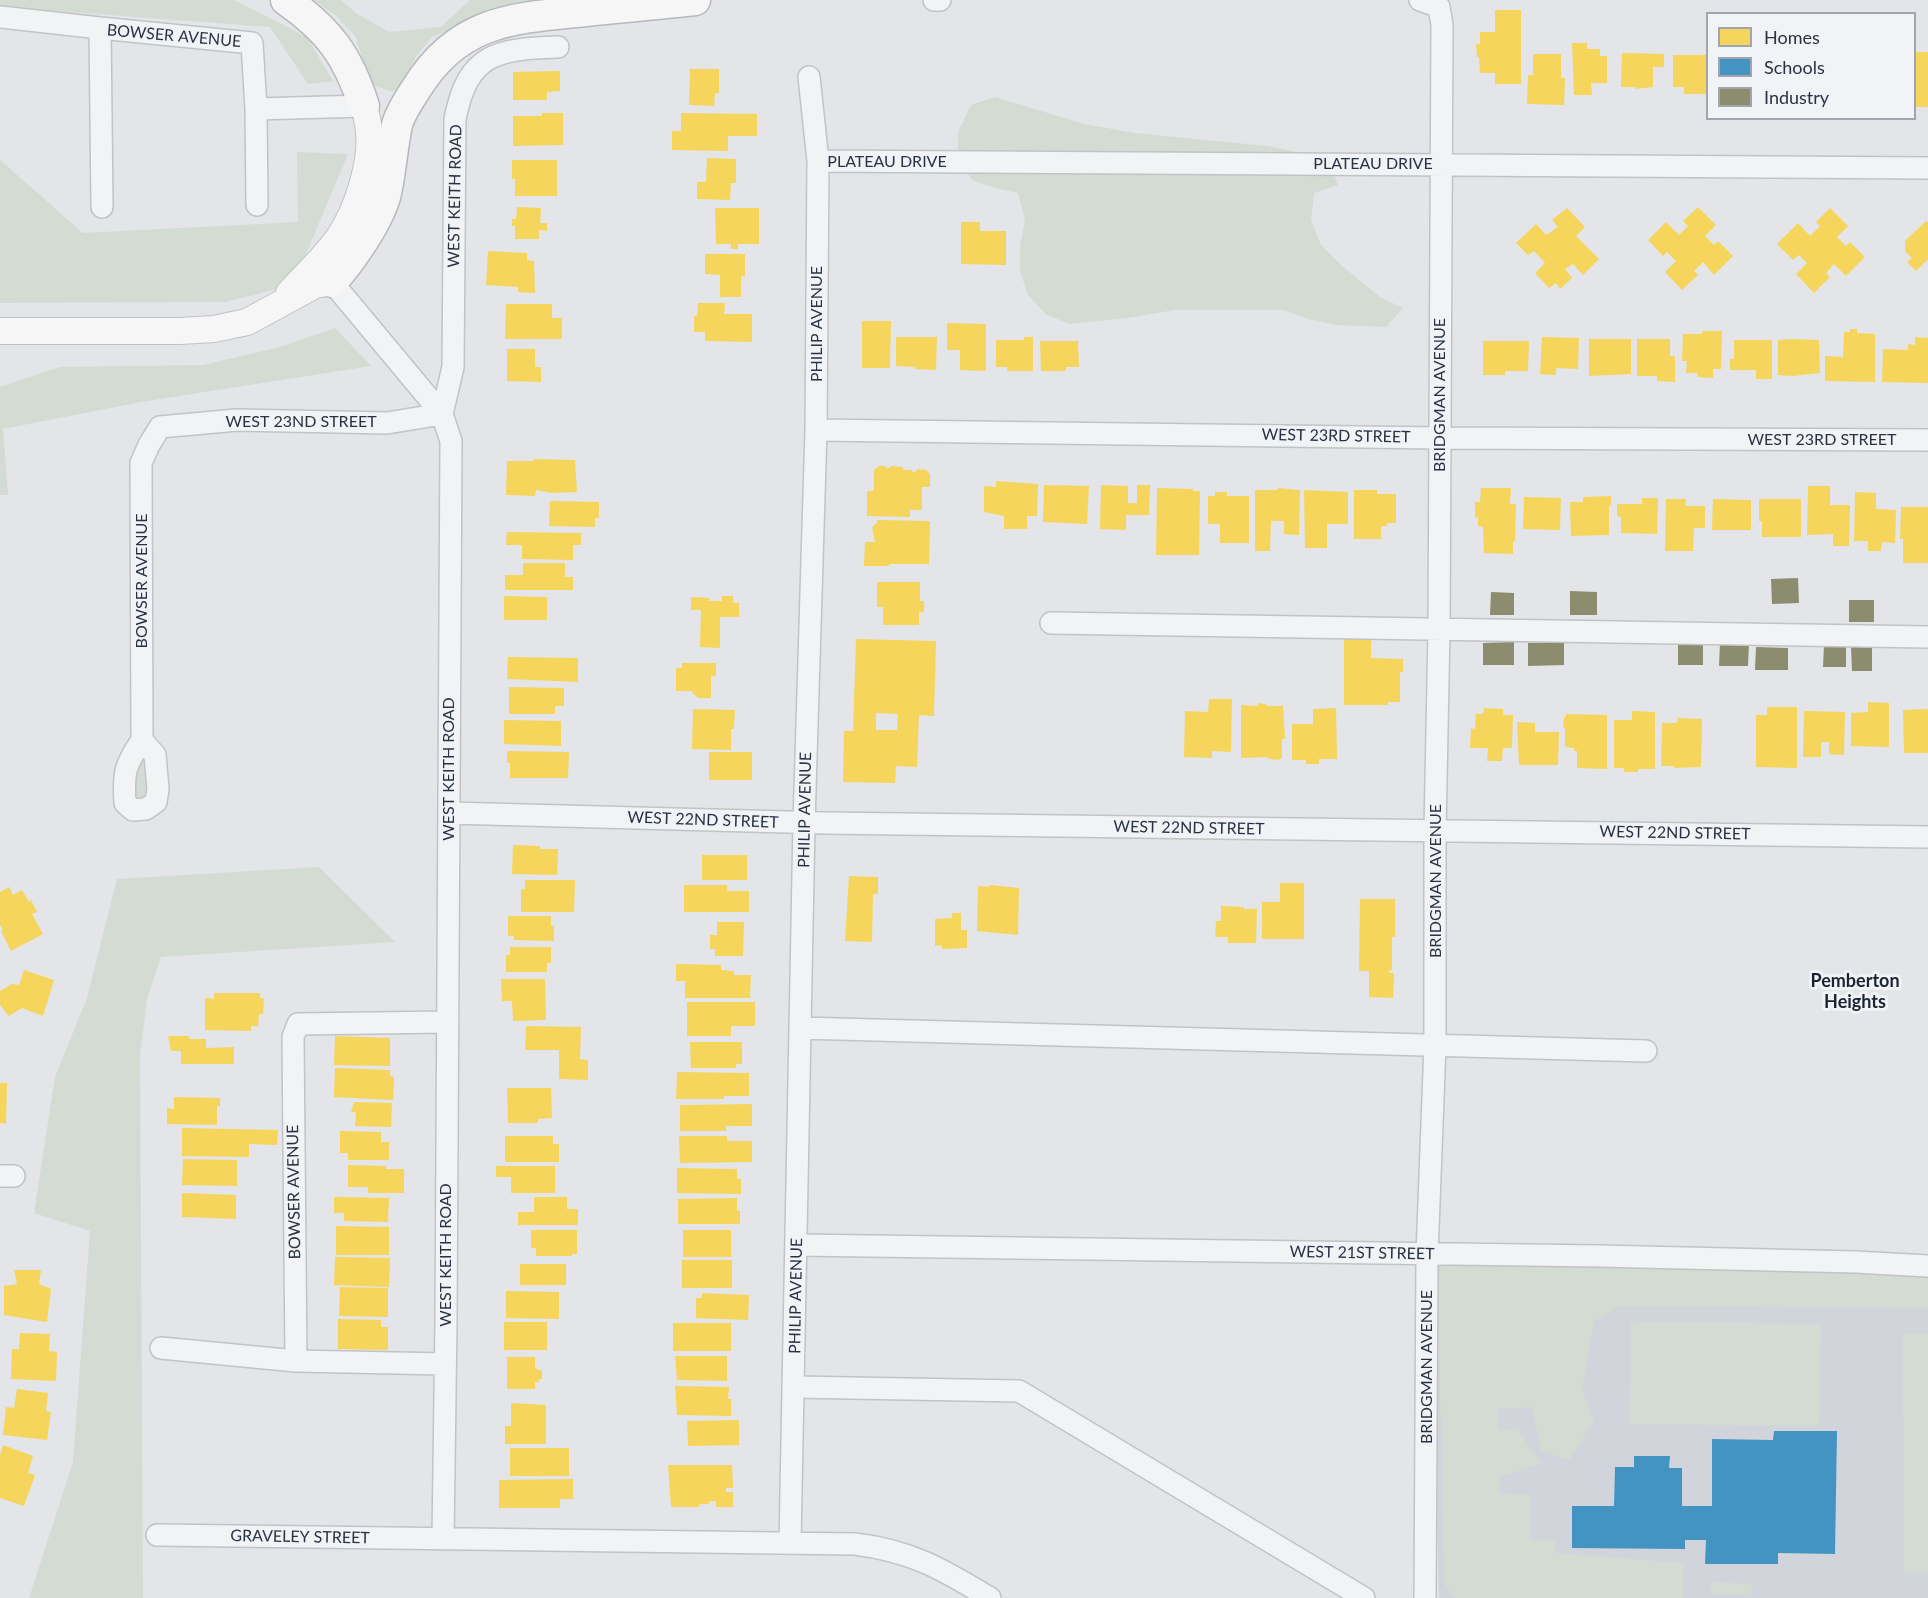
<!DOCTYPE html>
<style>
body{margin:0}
#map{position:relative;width:1928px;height:1598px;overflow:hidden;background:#e3e5e8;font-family:Lato,sans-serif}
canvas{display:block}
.legend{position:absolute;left:1706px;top:12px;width:210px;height:108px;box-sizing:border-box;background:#f1f3f7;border:2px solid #a1a6ae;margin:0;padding:8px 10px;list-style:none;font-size:18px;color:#293241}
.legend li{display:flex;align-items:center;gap:12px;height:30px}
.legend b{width:30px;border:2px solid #a1a6ae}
</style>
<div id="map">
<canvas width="1928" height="1598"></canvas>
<ul class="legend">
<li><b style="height:16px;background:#f6d55c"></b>Homes</li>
<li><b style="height:16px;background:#4393c3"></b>Schools</li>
<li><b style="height:16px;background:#8c8c6e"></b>Industry</li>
</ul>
</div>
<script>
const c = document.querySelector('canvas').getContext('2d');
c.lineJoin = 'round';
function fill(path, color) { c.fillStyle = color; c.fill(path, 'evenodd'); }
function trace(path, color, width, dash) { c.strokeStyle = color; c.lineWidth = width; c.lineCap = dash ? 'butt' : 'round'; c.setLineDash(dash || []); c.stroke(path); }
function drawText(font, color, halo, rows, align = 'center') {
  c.font = font + ' Lato,sans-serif'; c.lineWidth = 6; c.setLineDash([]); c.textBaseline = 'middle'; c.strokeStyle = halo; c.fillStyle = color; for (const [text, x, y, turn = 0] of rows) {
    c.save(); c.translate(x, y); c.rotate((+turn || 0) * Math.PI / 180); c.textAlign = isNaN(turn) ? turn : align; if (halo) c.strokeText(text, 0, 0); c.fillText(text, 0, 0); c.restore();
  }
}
fill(new Path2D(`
 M1431,1262L1928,1268V1598H1439Z`), '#d1d5db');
fill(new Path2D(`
 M0,0H234L307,37L333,81L308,84L270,27L1,7L0,21Z
 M314,0H341L356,13L389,32L441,27L470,0H568L490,13L432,37L415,58L400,90L390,91L369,84L356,37L336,16Z
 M995,97L1084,124L1135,133L1267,146L1328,158L1338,185L1314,193L1311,220L1321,245L1341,265L1380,297L1403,308L1386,327L1336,325L1308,319L1284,310H1175L1127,318L1069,324L1046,314L1028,295L1020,271V245L1025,220L1018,193L995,188L972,180L958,158V132L971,105Z
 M297,152L348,154L293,285L225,302L0,303V160L83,233L298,222Z
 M335,328L371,366L141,402L3,429L8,495H0V387L60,367L203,365L280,347Z
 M142,757L146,760L148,797L143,803L133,799V782Z
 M319,867L395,942L161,957L147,999L140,1055L143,1598H29L73,1462L90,1231L34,1213L55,1077L87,998L117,879Z
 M1442,1266L1928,1272V1308L1620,1306L1594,1321L1582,1388L1594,1421L1569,1460L1541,1450L1532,1407L1498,1409V1431L1517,1429L1541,1463L1500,1477V1494L1530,1495V1539L1555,1541V1553L1683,1563V1598H1455L1444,1583L1438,1278Z
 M1631,1321L1821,1324L1819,1426L1630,1424Z
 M1903,1334H1928V1573H1904Z
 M1710,1582L1751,1584L1752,1595L1711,1594Z`), '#d4dbd3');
fill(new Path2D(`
 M1495,10H1521V84H1495V73H1480L1479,57H1477L1476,44H1480V32H1495Z
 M1572,43H1587V49H1600V56H1607V83H1591L1592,95H1574Z
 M1914,52H1928V107H1914Z
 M1622,53L1664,54V67H1653V87L1635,89V87H1621Z
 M1533,54H1561V78H1565L1564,105L1527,104L1528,75H1533Z
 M1673,55H1707V94H1684V87H1673Z
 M690,69H719V93H715L714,106L689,105Z
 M560,71V91L547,92V100H513V72Z
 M542,113H563V145L513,146V116H542Z
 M681,113L757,114V136H728V151L672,150V131H681Z
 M707,158L736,159V183H731L730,200L697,199V182H706Z
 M512,160H557V196H515V179H512Z
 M517,207L541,208L540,223H547V231L539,230V239H515V226H512V219H516Z
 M1698,207L1716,225L1705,236L1714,245L1718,241L1733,256L1714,275L1703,262L1694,271L1698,275L1682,290L1665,272L1676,261L1667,252L1663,256L1648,240L1666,222L1679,235L1688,226L1683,221Z
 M715,208H759V244H738V249H731V244H716Z
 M1567,208L1585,227L1576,236L1599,259L1583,275L1573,264L1565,269L1572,278L1560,289L1556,283L1549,288L1535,273L1545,263L1534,251L1528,255L1516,243L1536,224L1546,235L1558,227L1552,220Z
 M1830,208L1848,226L1837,237L1846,246L1850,242L1865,257L1846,276L1834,264L1826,273L1830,277L1814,293L1796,274L1807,263L1799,255L1793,260L1777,244L1798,223L1810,236L1820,226L1816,222Z
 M1926,221L1928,222V261L1927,260L1916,271L1907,262L1912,258L1905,251V241Z
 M961,222H980V231H1006V265L961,264Z
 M488,251L527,253V260L534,261L535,293L518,292V287L486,285Z
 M705,254H745V276H741V297H720V275L705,274Z
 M698,303H725L724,314H752V342L705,341V332H694V316H697Z
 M506,304H552V318H562V339H505Z
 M862,321H891L890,368H862Z
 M947,323L986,324V371L960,370V350H947Z
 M1850,329H1857V333L1875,334V382L1825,381V356L1843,357L1844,332H1850Z
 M1702,331H1722L1721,369H1713V378L1697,377L1698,373H1686L1687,361H1682L1683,334H1702Z
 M896,337H937L936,370L915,369V367L896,366Z
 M1024,337H1033V371H1007V367H996V340H1024Z
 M1542,337L1579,338L1578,369L1556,368V375L1540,374Z
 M1915,337L1928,338V383L1882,382L1883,349L1908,350V344L1915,345Z
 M1589,339H1631V374L1589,376Z
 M1637,339H1670V356H1675V382L1657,381V376H1637Z
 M1793,339L1819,340L1820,373L1793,376L1778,375V340Z
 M1734,340H1772V379H1756V370H1730V359H1734Z
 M1040,341H1078L1079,367H1066V371H1041Z
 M1483,341H1529L1528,371H1505V375H1483Z
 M507,349H535V367H541V382L507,381Z
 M534,459L575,460L577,492L552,493L536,490L535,496L506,495L507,461H534Z
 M879,466H885L888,469L891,466L902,467L904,470H911L914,473L918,469L926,470L930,474V487H922V510H910V517L867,516V491H874V470Z
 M996,481L1038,484L1037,516H1027V529H1004V516L984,512V486L996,487Z
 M1044,485L1089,486L1087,524L1043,522Z
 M1101,485L1128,486V503H1137V485H1150L1149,515H1126V530L1100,529Z
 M1808,486H1830V505H1850L1849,546H1833V534L1807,535Z
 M1157,488L1193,489V491H1200L1199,555H1156Z
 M1278,488L1300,490L1299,535L1284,534V521H1271L1270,551H1255V490H1278Z
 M1481,488H1511L1510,504H1516L1515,541H1513V554L1484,553L1483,527L1478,526V518L1475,517V502H1480Z
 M1304,490L1348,492V524H1327V548H1305Z
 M1354,490H1377V494H1396V523H1387V526H1381V539H1354Z
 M1215,492H1227V496H1249V543H1220V524H1208V496H1215Z
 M1855,492L1876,493V509L1896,510L1895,543L1882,542L1881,551H1868V541H1854Z
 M1611,496V505L1609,506V535L1571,536L1570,502H1583V497Z
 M1524,497L1561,498L1560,530L1523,529Z
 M1642,498H1658L1657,534L1621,533V517L1617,516V504H1642Z
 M1666,499H1686L1685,506H1705V528H1694L1693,551H1665Z
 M1713,499L1751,500V530H1712Z
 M1759,499H1801V537H1762V521H1759Z
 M550,501L599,502V518H595V527L549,526Z
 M1901,507H1928V563H1903V539H1900Z
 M877,520L930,521L929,564H889V566H864L865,542H875L872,527L877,523Z
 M507,532L581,533V545H573V560L522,559V545H506Z
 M523,563H565V577H573V590H505V575H523Z
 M877,582H920V601H924V612H919V625H883V607H877Z
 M504,596L547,597V620H504Z
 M722,596H733V603H739V617H720V648L700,647L701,610H691V597L709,598V601H722Z
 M1344,636H1371V658L1403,659V672H1400V702H1388V705H1344Z
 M856,639L936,641L934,716L919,715L917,767L896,766L895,783L843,782L844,731H853ZM876,713L898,714L897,730H876Z
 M508,657L578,658V682L507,679Z
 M682,663H716V676H711V698H698L691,691H676V668H682Z
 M509,687L564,688V706H555V714H509Z
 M1209,699H1232L1231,752L1212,751V758L1184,757L1185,711L1208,712Z
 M1868,702L1889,703V747L1851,746V713L1868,712Z
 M1259,703L1265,704L1267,706H1283L1285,739H1282V758L1278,760L1269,759L1267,757L1241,758V705L1257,706Z
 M1767,707H1797V768L1756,767V715H1767Z
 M1336,708L1337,759H1319V764H1306V760H1292V724H1313V709Z
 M1484,708L1503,709V715H1513L1512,748H1503L1502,761H1487L1488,748H1470L1471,728L1475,729L1476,714H1483Z
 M693,709L735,710L734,729H731V750L692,749Z
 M1928,709V753H1904L1903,710Z
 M1632,711L1655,712V769H1638V772H1624V768H1614V720H1632Z
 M1804,711L1845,712L1844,755L1829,754V742H1821V757H1803Z
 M1566,714L1607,715V769L1577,768V751H1574V748L1565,747V728H1563L1564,717H1566Z
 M1678,718L1702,719L1701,767L1674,768V766H1661L1662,723H1677Z
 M504,720L561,721V746L504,744Z
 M1517,722L1535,723V732H1559L1558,765H1519Z
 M507,751L569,752L568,778H510V763H507Z
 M709,752H752V780H709Z
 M513,845L540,846V849H558L557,875L512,874Z
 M702,855H747V880H702Z
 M849,876L878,877V894H873L872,942L845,941Z
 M525,880H575L574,912H521V889H525Z
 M1280,883H1304V939H1262V902H1280Z
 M684,885H727V891H749V912H684Z
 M990,885L1019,888L1018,935L977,931L978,886L990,887Z
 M9,887L13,895L22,890L29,902L31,900L37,912L32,914L43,934L11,951L1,931L3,930L0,925V892Z
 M1360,899H1395V937H1392V970H1390L1389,973H1394L1393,998L1369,997V971H1359Z
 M1221,906L1244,907V909H1257L1256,943H1228V937H1215L1216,921H1221Z
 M952,913H961V930H967V948L942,949V945L935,946V919L952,918Z
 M508,916H551V926H554V941L514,940V936H508Z
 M717,922H744L743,956H715V949H710V935H717Z
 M510,947H551V963H547V972H506V955H510Z
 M676,964L721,965V970L734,971V975H751L750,998H685V981H676Z
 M24,970L54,980L43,1016L22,1008L9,1016L0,1005V991L12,984L19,985Z
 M501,979H545L546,1020L513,1021L512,1001H502Z
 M214,993H260V998H264L263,1014H259L258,1026H251V1031L205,1030V998L214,999Z
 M687,1002H755V1026H731V1036H687Z
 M526,1026L581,1027L580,1059L588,1060V1080L559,1079V1050H525Z
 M168,1036H189V1039H206V1048L234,1047V1064H181V1051H171Z
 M335,1036L390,1038V1066L334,1065Z
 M690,1042H742V1064H736V1068H691Z
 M335,1068L390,1070V1076L394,1077L393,1100L334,1097Z
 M677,1072L749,1073V1096H724V1099H676Z
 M0,1083H7L6,1124L0,1123Z
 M507,1088H551L552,1118L538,1119V1123H508Z
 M174,1097L220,1098V1106H217V1125L167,1124V1108L174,1109Z
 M354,1102L392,1103L391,1127L355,1126L356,1112H351Z
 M752,1104V1126H726V1131H680V1105Z
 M182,1128L278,1130L277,1145L249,1144V1157L182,1156Z
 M340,1131L381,1132V1142H389V1160H348V1153H340Z
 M505,1136H553V1144H559V1162H505Z
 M679,1136H727V1141H752V1162L680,1163Z
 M183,1159L237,1160V1186L182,1185Z
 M348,1165L386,1166V1169H404V1193H368V1187H348Z
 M496,1166H555V1193H511V1177H496Z
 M677,1168L737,1169V1179H741V1194L677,1193Z
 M182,1193L236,1195V1219L182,1217Z
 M334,1197L389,1198L388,1222L344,1221V1213H334Z
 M534,1197H567V1209H578V1225H518V1212H534Z
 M737,1198V1211H740V1224H678V1199Z
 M336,1226L389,1227V1255H336Z
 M531,1230H577V1254H572V1256H536V1248H531Z
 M683,1230H731V1257H683Z
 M335,1257L390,1258L389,1287L334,1285Z
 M682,1260H732V1288H682Z
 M520,1264H566V1285H520Z
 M14,1270H41L39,1284L51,1289L47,1322L4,1315V1286L17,1284Z
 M340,1287L388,1288V1317L339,1316Z
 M506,1291L559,1292V1319L506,1318Z
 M702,1293L749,1295L748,1320L696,1318V1298H702Z
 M338,1319L381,1320V1327H388V1350L338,1349Z
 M504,1322H547V1350H504Z
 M673,1323H731V1351H673Z
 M20,1333L50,1334L49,1351L57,1352L56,1381L11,1379L12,1349H19Z
 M675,1356H727V1381L677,1380Z
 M507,1357H535V1368L542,1371V1379H539V1382H535V1389H507Z
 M675,1386L729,1387L728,1399H731V1416L677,1415Z
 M17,1389L48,1393L46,1411L51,1412L47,1440L3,1435L6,1407L14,1408Z
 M511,1403L546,1405V1444H505V1426H511Z
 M739,1420V1445L688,1446L687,1421Z
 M3,1445L33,1456L28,1473L35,1475L24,1506L0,1498V1455Z
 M510,1448H569V1476H510Z
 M668,1465H732L733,1488H726V1492H733V1507H716V1501H709V1504H699V1507H671Z
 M573,1479V1499H560V1508H499V1480Z`), '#f6d55c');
fill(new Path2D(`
 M1774,1431H1837L1835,1554L1778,1553V1564H1705L1706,1540H1685V1549L1572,1548V1506H1614L1615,1467H1634V1456H1670L1669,1468H1682V1506H1712V1439L1773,1440Z`), '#4393c3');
fill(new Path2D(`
 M1798,578L1799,603L1772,604L1771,579Z
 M1570,591L1597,592V615H1570Z
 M1491,592L1514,593V615H1490Z
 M1849,600H1874V622H1849Z
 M1514,642V665H1483V643Z
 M1564,642V665L1528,666V643Z
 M1720,643H1749L1748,666H1719Z
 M1678,644H1703V665H1678Z
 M1824,645L1846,646V667H1823Z
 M1872,646V671H1852L1851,647Z
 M1756,647L1788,648V670H1755Z`), '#8c8c6e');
const minor = new Path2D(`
 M934,0H940
 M1420,0L1439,7L1442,25L1439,630L1435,830V1045L1427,1255L1425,1598
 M0,17L100,28
 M256,109L257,205
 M818,161L1928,168
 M102,207L100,28L252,43L256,109L364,106
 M332,282L442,414L451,441L446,1321L443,1539
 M442,414L453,367L455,119C468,53 497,49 558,47
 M816,430L1439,438L1928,440
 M1051,623L1928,637
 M142,740L155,755L158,789L156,802L146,809L133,810L125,803C123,772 125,765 142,740L141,463L149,445L160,427L237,420L387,423L442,414
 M450,813L824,823L1928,837
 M801,1028L1646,1051
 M0,1176H14
 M797,1245L1599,1256L1855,1262L1928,1266
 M161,1348L296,1361
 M445,1364L296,1361L293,1037L298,1024L447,1022
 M794,1387L1019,1391L1364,1598
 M157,1535L855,1544C912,1551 942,1569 990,1598
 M790,1543L804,823L816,430L818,161L809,77`);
const major = new Path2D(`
 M289,293C306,274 327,256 341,234C357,209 372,163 369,133C369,124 366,115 364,106
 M0,331H180L214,329L247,322L315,285L332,282L334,267L350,238L349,219`);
const highway = new Path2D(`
 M286,0C329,30 348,56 364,106
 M332,282C350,262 380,220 386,193C391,171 392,148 397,125C400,113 409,100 416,89C458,20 513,18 586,11C622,7 658,4 695,0`);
trace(minor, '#c1c3c6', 24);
trace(major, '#bfc2c5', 28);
trace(highway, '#b5b8bc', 33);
trace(minor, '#f2f3f5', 21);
trace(major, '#f6f6f7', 26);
trace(highway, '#f6f6f7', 30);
drawText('16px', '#293241', '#f1f3f7', [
 ["BOWSER AVENUE",174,36,5],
 ["PLATEAU DRIVE",887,162],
 ["PLATEAU DRIVE",1373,164],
 ["WEST KEITH ROAD",455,196,-89],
 ["PHILIP AVENUE",817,324,-90],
 ["BRIDGMAN AVENUE",1440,395,-90],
 ["WEST 23ND STREET",301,422],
 ["WEST 23RD STREET",1336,436,1],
 ["WEST 23RD STREET",1822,440],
 ["BOWSER AVENUE",142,581,-90],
 ["WEST KEITH ROAD",449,769,-90],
 ["PHILIP AVENUE",805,810,-89],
 ["WEST 22ND STREET",703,820,2],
 ["WEST 22ND STREET",1189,828,1],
 ["WEST 22ND STREET",1675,833,1],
 ["BRIDGMAN AVENUE",1436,881,-90],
 ["BOWSER AVENUE",294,1192,-91],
 ["WEST 21ST STREET",1362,1253,1],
 ["WEST KEITH ROAD",446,1255,-90],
 ["PHILIP AVENUE",796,1296,-89],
 ["BRIDGMAN AVENUE",1427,1367,-90],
 ["GRAVELEY STREET",300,1537,1]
]);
drawText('bold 18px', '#1c2332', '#f1f3f7', [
 ["Pemberton",1855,981],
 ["Heights",1855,1002]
]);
</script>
